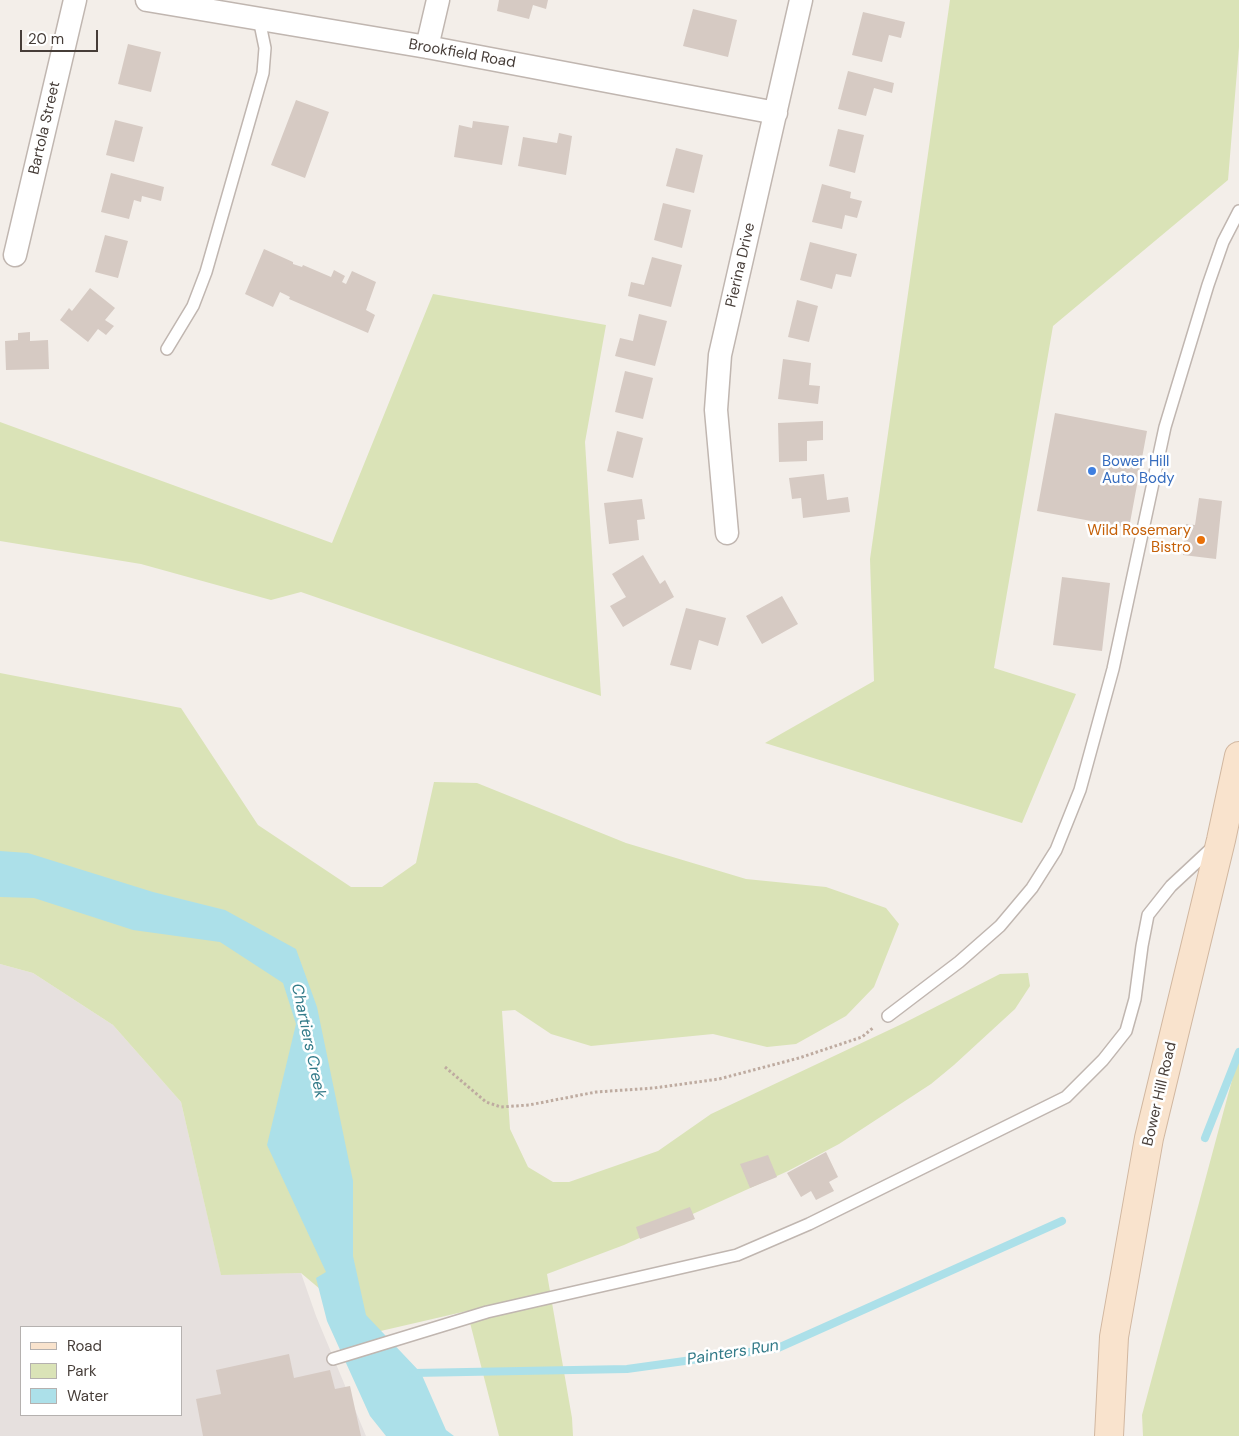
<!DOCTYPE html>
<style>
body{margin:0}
#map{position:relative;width:1239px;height:1436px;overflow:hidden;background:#f3eee9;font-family:"DM Sans",sans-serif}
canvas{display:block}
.legend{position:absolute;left:20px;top:1326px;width:162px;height:90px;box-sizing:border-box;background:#fff;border:1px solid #b5b1af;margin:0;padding:6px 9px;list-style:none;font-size:15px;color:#463d38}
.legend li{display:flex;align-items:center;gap:10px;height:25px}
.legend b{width:25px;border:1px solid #b5b1af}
.scale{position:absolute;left:20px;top:30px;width:78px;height:22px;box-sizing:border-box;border:2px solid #463d38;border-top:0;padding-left:6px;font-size:15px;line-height:18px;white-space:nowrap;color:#463d38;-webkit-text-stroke:4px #fff;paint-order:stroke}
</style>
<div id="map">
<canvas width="1239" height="1436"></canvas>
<ul class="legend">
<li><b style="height:6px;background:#f9e3cd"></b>Road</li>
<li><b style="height:14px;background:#dae3b7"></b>Park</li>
<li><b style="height:14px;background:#ace0e9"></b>Water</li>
</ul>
<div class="scale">20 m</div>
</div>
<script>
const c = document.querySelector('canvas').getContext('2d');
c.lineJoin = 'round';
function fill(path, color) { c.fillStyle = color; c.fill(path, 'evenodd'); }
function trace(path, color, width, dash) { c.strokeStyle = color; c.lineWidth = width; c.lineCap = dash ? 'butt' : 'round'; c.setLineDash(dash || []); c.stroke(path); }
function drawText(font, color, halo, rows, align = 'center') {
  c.font = font + ' "DM Sans",sans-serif'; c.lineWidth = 5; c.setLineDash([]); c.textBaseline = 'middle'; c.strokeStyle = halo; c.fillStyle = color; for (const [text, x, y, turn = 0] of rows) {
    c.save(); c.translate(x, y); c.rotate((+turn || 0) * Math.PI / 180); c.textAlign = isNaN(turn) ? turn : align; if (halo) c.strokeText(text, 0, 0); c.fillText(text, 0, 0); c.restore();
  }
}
fill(new Path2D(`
 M0,964L33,973L113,1025L181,1102L221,1274L301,1273L316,1316L366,1436H0ZM21,1327H181V1415H21Z`), '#e6e0de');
fill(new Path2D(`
 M950,0H1239V47L1228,180L1053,326L994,668L1076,694L1022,823L765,743L874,681L870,559Z
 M433,294L606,325L585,442L601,696L301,592L271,600L141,564L0,541V422L332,543Z
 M0,673L181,708L258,825L351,887H382L416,863L434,782L477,783L626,843L746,879L826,887L886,908L899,924L874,987L846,1016L796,1044L767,1047L713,1034L591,1046L551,1034L515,1010L502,1011L510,1129L528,1167L553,1182H569L658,1151L711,1114L904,1023L1000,974L1028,973L1030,986L1015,1009L954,1065L931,1084L839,1144L788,1171L624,1245L547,1274L572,1418L573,1436H499L467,1311L372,1333L301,1273L221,1275L181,1102L113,1025L33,973L0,964Z
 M1239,1054V1436H1143L1142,1415Z`), '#dae3b7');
fill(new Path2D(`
 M0,851L28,853L153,892L225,910L296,949L317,1007L353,1181V1256L366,1315L421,1373L446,1430L454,1436H386L370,1416L327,1321L316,1278L326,1272L267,1145L296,1024L283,983L220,942L133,930L34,898L0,897Z`), '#ace0e9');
trace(new Path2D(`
 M1205,1138L1239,1052
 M413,1373L627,1369L778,1348L1062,1221`), '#ace0e9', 8);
fill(new Path2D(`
 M499,0H548L546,9L533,5L529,19L497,11Z
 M693,9L737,20L728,57L683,46Z
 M863,12L905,22L901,38L889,35L882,62L852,55Z
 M128,44L161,52L151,92L118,84Z
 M848,71L894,83L892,93L874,88L866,116L838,109Z
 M296,100L329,112L305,178L271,165Z
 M115,120L143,127L134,162L106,155Z
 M473,121L509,126L502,165L454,157L459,125L472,128Z
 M838,129L864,135L855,173L829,166Z
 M559,133L572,136L566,175L518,166L523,137L557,143Z
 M676,148L703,155L694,193L666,186Z
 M111,173L164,187L161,201L142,196L141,202L134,200L129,219L101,212Z
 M822,184L851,192L850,198L862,201L857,218L845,215L842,229L812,222Z
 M663,203L691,210L682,248L654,240Z
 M105,235L128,241L118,278L95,272Z
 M810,242L857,254L851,277L836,274L832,289L800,280Z
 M264,249L293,262V264L302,267L303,265L331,277L334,270L345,276L342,282L346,284L352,271L376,282L366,310L375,315L368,333L289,299L290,297L280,292L273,307L245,294Z
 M652,257L682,265L671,307L628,296L631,282L644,285Z
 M90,288L115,308L105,320L114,326L106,335L98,329L88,342L60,320L69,308L72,311Z
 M797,300L818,306L809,342L788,337Z
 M639,314L667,321L655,366L615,356L620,338L633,341Z
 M30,332V341L48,340L49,369L6,370L5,341L18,340V333Z
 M783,359L811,363L809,385L820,386L818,404L778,399Z
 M625,371L653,378L643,419L615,412Z
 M1055,413L1147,431L1129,528L1037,511Z
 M823,421V440L807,441V461L779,462L778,423Z
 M617,431L643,438L633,478L607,471Z
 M824,474L827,500L848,497L850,512L803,518L801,498L792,499L789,478Z
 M1199,498L1222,501L1216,559L1183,555L1186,524L1195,525Z
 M642,499L645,519L637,520L639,540L609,544L604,503Z
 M643,555L660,584L665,580L674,597L623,627L610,606L626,597L612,574Z
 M1062,577L1110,583L1102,651L1053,645Z
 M782,596L798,624L762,644L746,616Z
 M686,608L726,618L718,646L699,640L691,670L670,665Z
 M826,1152L838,1177L829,1182L834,1191L816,1200L811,1191L801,1197L787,1173Z
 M768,1155L777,1177L750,1188L740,1164Z
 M690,1207L695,1219L640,1239L636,1227Z
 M289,1354L294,1378L330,1370L335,1389L350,1386L361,1436H203L196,1399L221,1394L216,1370Z`), '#d6cac3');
const service = new Path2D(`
 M167,349L193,306L206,272L263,73L265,48L259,19
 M888,1016L959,962L1000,926L1032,888L1056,850L1080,790L1113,669L1165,427L1208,285L1223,242L1239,211
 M333,1359L487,1312L737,1255L809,1224L1066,1097L1103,1060L1126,1031L1135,999L1142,946L1148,915L1171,886L1214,846`);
const minor = new Path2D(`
 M147,0L427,47L776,113
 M427,47L438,0
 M15,255L75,0
 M727,533L716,410L720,355L801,0`);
const secondary = new Path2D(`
 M1109,1436L1114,1337L1149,1138L1221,840L1239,756`);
trace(service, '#c0b6b0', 14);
trace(minor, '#c0b6b0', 25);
trace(secondary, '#d1b7a0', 30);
trace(new Path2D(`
 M445,1067L486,1102L501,1107L529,1105L596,1092L654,1088L719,1079L799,1058L862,1037L874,1027`), '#beaba0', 3, [2.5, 2.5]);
trace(service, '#fff', 11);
trace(minor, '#fff', 22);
trace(secondary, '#f9e3cd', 28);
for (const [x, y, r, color] of [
 [1092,471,5,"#3f7fe0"],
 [1201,540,5,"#e8710a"]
]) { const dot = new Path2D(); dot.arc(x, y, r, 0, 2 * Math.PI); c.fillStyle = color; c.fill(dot); trace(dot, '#fff', 2); }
drawText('15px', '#463d38', '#fff', [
 ["Brookfield Road",462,54,10],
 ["Bartola Street",45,128,-77],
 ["Pierina Drive",741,265,-77],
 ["Bower Hill Road",1160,1094,-77]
]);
drawText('15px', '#366cbe', '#fff', [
 ["Bower Hill",1102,462],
 ["Auto Body",1102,479]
], 'left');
drawText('15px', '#c56008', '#fff', [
 ["Wild Rosemary",1191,531],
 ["Bistro",1191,548]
], 'right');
drawText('italic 16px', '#337b89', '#fff', [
 ["Chartiers Creek",308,1041,78],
 ["Painters Run",733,1353,-9]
]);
</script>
